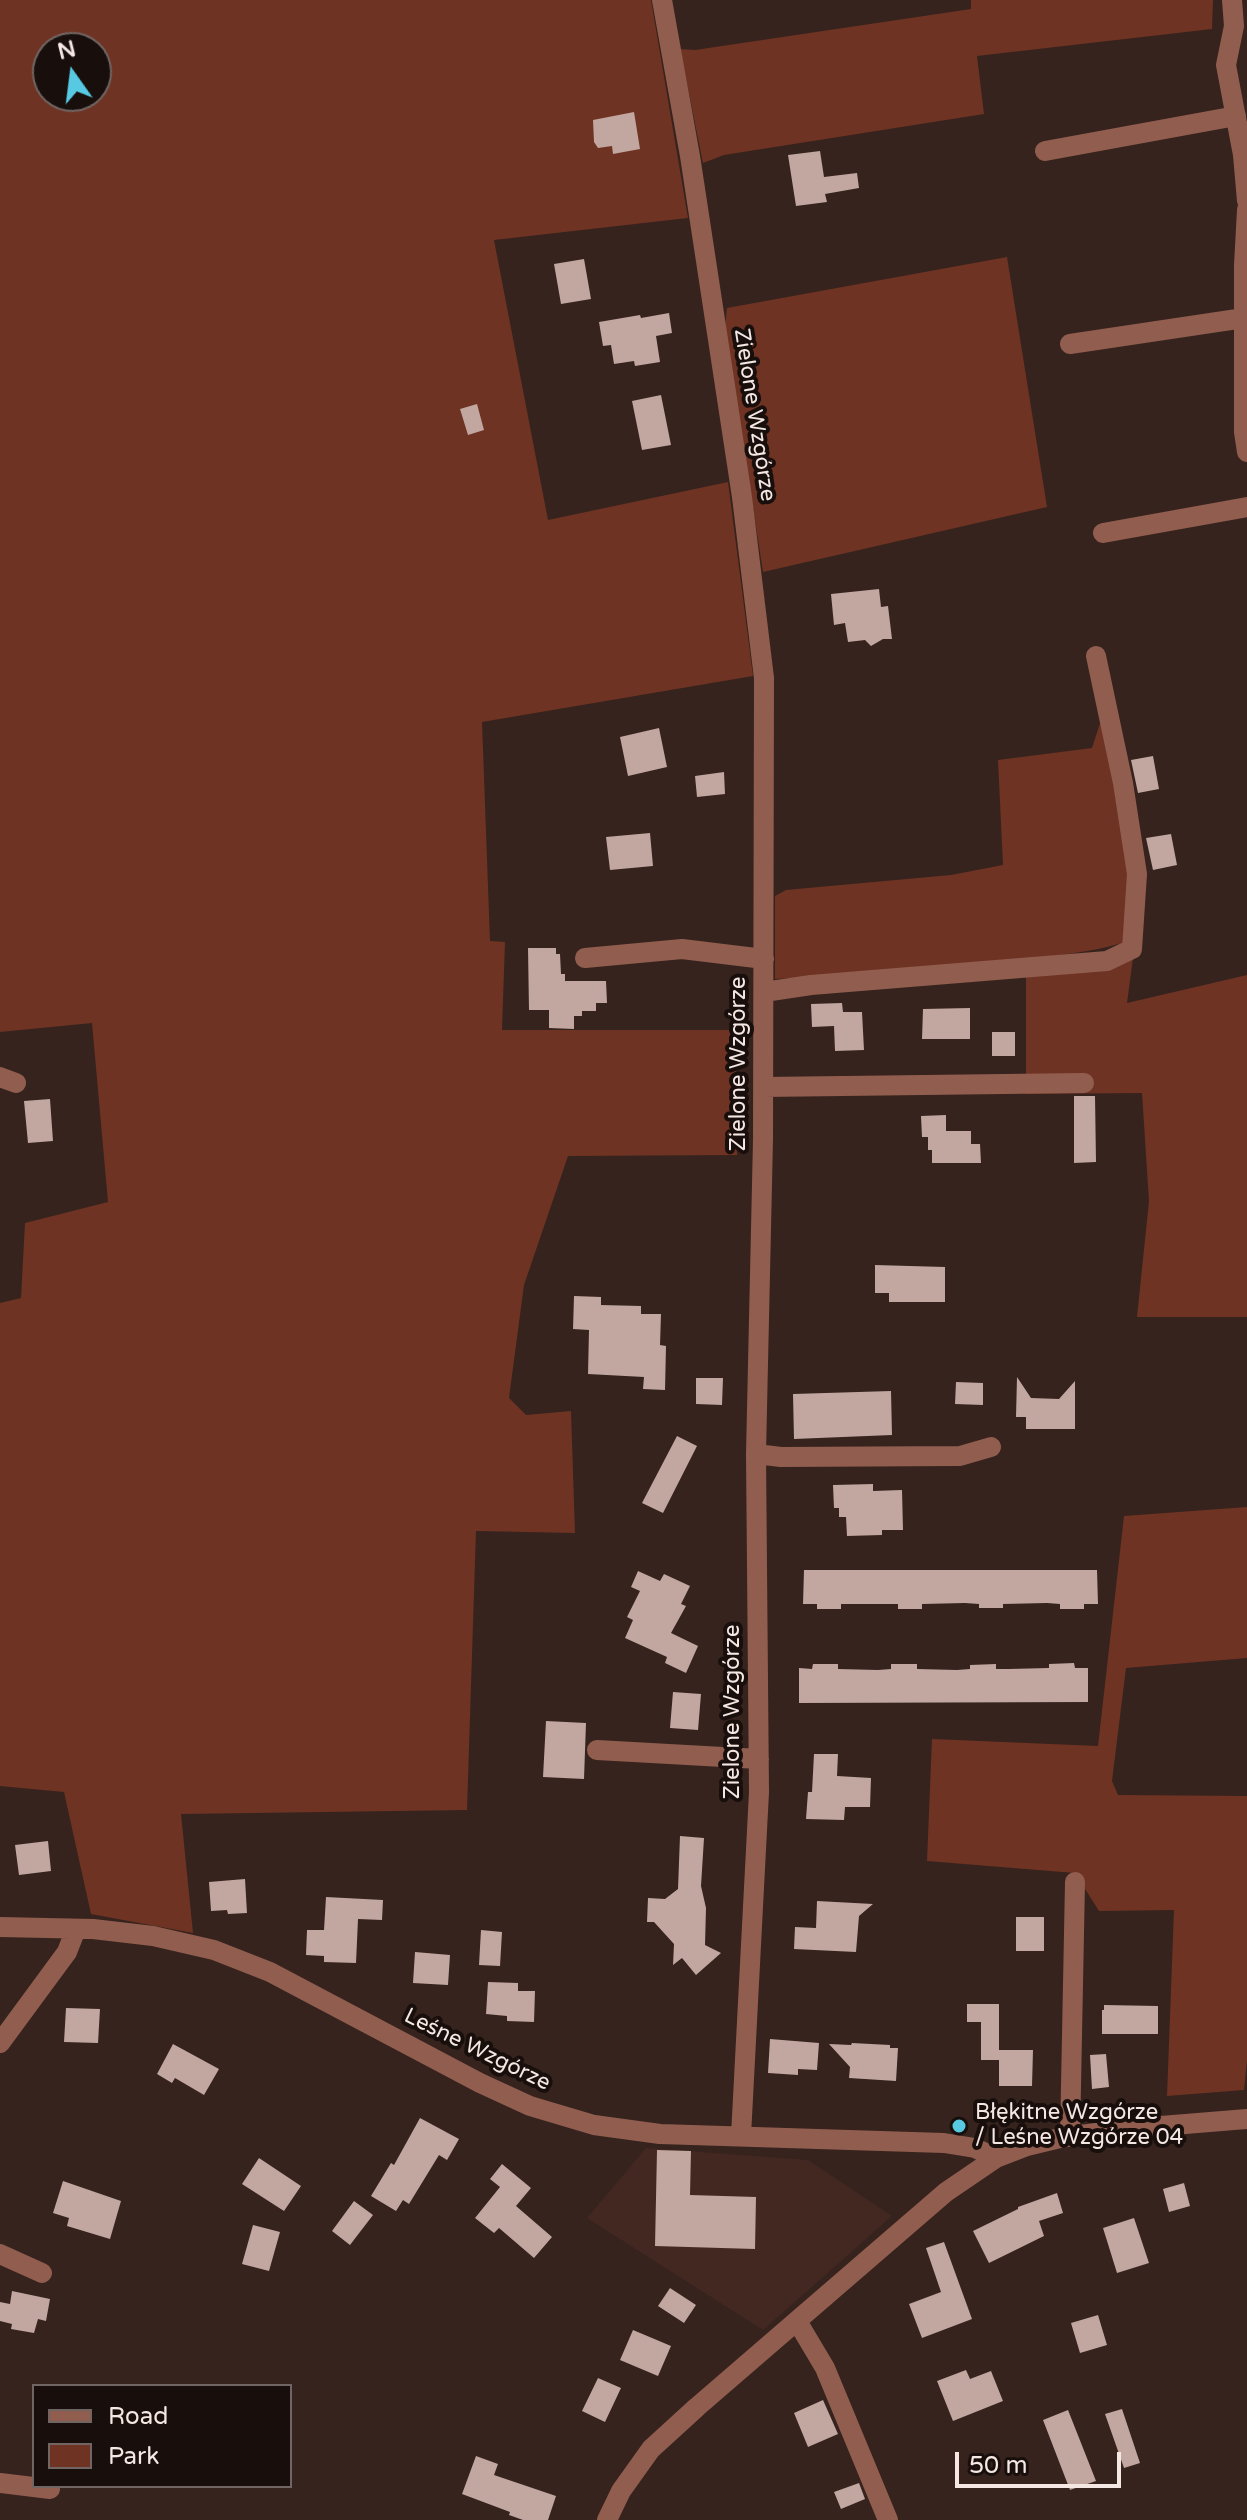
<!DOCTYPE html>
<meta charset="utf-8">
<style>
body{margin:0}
#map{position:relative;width:1247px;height:2520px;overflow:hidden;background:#36231d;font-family:"Varela Round",sans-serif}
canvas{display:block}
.legend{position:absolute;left:32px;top:2384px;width:260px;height:104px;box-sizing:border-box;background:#180f0c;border:2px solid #706562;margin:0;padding:10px 14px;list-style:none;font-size:24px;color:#f5e7e3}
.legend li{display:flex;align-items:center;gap:16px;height:40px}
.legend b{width:40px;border:2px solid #706562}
.north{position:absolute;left:32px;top:32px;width:80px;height:80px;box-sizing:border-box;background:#180f0c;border:2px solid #706562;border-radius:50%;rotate:346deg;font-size:22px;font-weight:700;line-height:32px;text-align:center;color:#f5e7e3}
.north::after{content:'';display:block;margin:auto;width:28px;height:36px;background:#58c9e3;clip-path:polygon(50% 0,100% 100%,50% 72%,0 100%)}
.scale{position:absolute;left:955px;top:2452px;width:166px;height:36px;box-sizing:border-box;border:4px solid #f5e7e3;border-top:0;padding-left:10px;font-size:24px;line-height:28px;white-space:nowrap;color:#f5e7e3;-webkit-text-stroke:6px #180f0c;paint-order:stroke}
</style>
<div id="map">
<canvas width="1247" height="2520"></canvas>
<ul class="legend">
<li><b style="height:10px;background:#915d4f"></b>Road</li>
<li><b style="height:22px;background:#6e3323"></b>Park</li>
</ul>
<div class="north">N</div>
<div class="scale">50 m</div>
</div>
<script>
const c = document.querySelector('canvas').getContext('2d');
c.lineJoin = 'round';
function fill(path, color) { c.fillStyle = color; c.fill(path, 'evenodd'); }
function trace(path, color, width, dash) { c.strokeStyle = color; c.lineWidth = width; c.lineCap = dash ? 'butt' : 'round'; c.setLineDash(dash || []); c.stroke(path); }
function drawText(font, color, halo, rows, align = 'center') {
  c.font = font + ' "Varela Round",sans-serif'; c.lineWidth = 8; c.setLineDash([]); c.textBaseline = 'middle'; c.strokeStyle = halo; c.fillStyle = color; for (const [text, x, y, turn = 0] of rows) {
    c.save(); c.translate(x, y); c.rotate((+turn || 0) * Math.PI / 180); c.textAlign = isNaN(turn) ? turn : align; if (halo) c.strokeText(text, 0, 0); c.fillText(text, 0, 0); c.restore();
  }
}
fill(new Path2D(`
 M646,2148L808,2160L892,2216L763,2330L587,2218Z`), '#432821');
fill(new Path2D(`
 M0,0H651L688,218L494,240L548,520L728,482L753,676L482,722L490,941L505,942L502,1030H736L737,1155L568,1156L524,1285L509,1398L526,1415L571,1411L575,1533L476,1531L467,1810L181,1814L193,1933L91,1914L64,1792L0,1786V1303L21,1298L25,1223L108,1202L92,1023L0,1032ZM48,48H96V96H48Z
 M971,0H1213L1212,29L977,56L984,114L724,155L703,163L680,49L695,50L971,9Z
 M1007,257L1047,507L763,572L725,327L727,308Z
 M1102,717L1130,879L1125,942C1081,956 1025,958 978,963C911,969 843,976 775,979V896L786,890L951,875L1003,865L998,760L1092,748Z
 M1133,958L1127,1003L1247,975V1317H1137L1149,1201L1142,1093L1026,1094V973Z
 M1247,1507V1658L1126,1668L1112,1781L1118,1795L1247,1796V2060L1244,2090L1167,2096L1174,1910L1099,1911L1075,1873L927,1861L932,1739L1098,1746L1124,1516Z`), '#6e3323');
fill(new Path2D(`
 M634,112L640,149L613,154L612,146L598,148L594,142L593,120Z
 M820,151L824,177L857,173L859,188L825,194L827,202L796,206L788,155Z
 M584,259L591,299L561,304L554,264Z
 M669,313L672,333L656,336L660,362L635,366L634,361L614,364L611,345L603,346L599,322L640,315L641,318Z
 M661,395L671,445L642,450L632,401Z
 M477,404L484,430L468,435L460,409Z
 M879,589L881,607L888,606L892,639H883L871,646L865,640L848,642L845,623L834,625L831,594Z
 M659,728L667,767L628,776L620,737Z
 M1153,756L1159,789L1138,793L1131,760Z
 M724,772L725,794L697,797L695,776Z
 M650,833L653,866L610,870L606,837Z
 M1171,834L1177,865L1153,870L1146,838Z
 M528,948H556V954H560L561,974H565V981H606L607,1003H596V1011H582V1016H574V1029L549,1028V1010H529Z
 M842,1003L843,1012H862L864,1050L835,1051L834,1026L812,1027L811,1004Z
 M970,1008V1039H922L923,1009Z
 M992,1032H1015V1056H992Z
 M1074,1096H1095L1096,1162L1074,1163Z
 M50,1099L53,1141L28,1143L24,1101Z
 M946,1115V1131H971V1144H980L981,1163H932V1150H928V1137H922L921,1116Z
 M875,1265L945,1267V1302H889V1293H875Z
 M574,1296L601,1297V1305L641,1306V1314H661L660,1345L666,1346L665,1390L643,1389L644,1377L588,1374L589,1330L573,1329Z
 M1017,1377L1031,1398L1059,1399L1075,1381V1429H1026V1417H1016Z
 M696,1378H723L722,1405L696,1404Z
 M956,1382L983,1383V1405L955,1404Z
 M891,1391L892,1435L794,1439L793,1394Z
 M677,1436L697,1446L663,1513L642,1503Z
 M873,1484V1491L902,1490L903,1530H882V1535L847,1536L846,1517H839V1508H834L833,1485Z
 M804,1570H1097L1098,1604H1084V1609H1060V1604L1047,1603L1003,1604V1608H979V1604L965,1603L922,1604V1609H898V1604H841V1609H817V1604H803Z
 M638,1571L660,1581L664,1574L690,1586L681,1604L686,1606L671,1633L698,1646L686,1673L665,1663L667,1657L625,1638L633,1620L627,1617L640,1591L631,1587Z
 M1074,1663L1075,1668H1088V1702L799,1703V1668L812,1669L813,1664H838V1669L878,1670L891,1669V1664H917V1669L957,1670L970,1669V1665L996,1664V1669H1009L1049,1668V1664Z
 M673,1692L701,1694L698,1730L670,1728Z
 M546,1721L586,1723L584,1779L543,1777Z
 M814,1754H838L837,1776L871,1778L870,1807H845L844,1820L806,1819L808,1792H812Z
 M680,1836L704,1838L701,1886L706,1908L705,1945L721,1953L696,1975L682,1958L673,1965L674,1944L654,1922H647L648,1898L665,1899L678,1889Z
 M48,1841L51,1871L19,1875L15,1845Z
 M245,1879L247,1913L228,1914L227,1910L211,1911L209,1882Z
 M326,1897L383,1900L382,1920L358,1919L356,1963L324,1962V1956L306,1955L307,1930H324Z
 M817,1901L873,1904L859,1916L856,1952L794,1949L795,1927L816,1928Z
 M1016,1917H1044V1951H1016Z
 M481,1930L502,1932L500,1966L479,1965Z
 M415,1952L450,1955L448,1985L413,1983Z
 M488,1982L518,1983V1991H535L534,2022L507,2021V2016L486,2014Z
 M967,2004H999V2050H1033L1032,2086H999V2060H981V2022H967Z
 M1104,2005L1158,2006V2034H1102V2010H1104Z
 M66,2008L100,2009L98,2043L64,2042Z
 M770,2039L819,2043L817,2070L798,2069V2075L768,2073Z
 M852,2043L890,2045V2048H898L896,2081L849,2078L850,2067L829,2044L851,2045Z
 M173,2044L219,2069L204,2095L175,2078L172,2083L157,2074Z
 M1106,2054L1109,2087L1092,2089L1090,2055Z
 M420,2118L459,2139L447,2160L439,2155L409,2204L403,2200L396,2211L371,2196L391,2163L394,2165Z
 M657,2150L691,2151L690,2195L756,2197L755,2249L655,2246Z
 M259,2158L301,2186L284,2211L242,2184Z
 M502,2164L531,2188L516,2206L552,2237L534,2258L499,2228L494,2233L475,2218L500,2187L490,2179Z
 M63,2181L121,2201L110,2239L67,2226L69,2218L53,2213Z
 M1184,2183L1190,2206L1169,2212L1163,2189Z
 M1057,2193L1063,2213L1039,2221L1044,2236L989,2263L973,2231L1018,2209V2207Z
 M354,2201L373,2215L350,2245L332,2231Z
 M1134,2218L1149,2263L1117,2273L1103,2228Z
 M253,2225L280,2232L269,2271L242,2264Z
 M944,2242L972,2319L922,2338L909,2304L941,2292L926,2248Z
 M670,2288L696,2305L684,2323L658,2306Z
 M12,2291L50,2299L46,2321L38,2319L34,2333L11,2329L12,2324L0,2321V2302L10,2304Z
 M1098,2315L1107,2345L1080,2353L1071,2323Z
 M633,2330L671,2346L658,2376L620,2360Z
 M966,2370L970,2379L991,2371L1003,2401L953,2421L937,2381Z
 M598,2378L621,2388L605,2422L582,2411Z
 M823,2400L838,2434L808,2447L794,2413Z
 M1122,2409L1140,2463L1124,2468L1105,2414Z
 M1068,2410L1096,2481L1070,2490L1043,2420Z
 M476,2456L498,2464L494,2475L556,2496L548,2520H523L509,2515L510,2512L462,2494Z
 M859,2483L865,2499L841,2509L834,2492Z`), '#c1a7a0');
trace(new Path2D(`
 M662,0L690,156L742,497L764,678L763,1139L756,1454L759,1792L741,2136
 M1232,0L1234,26L1226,65L1243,155L1247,201
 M1045,151L1236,116
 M1247,210L1244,265V432L1247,452
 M1070,344L1244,318
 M1103,533L1247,507
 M585,958L682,949L764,959
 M764,992L811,985L1107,961L1132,949L1137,874L1123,783L1096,656
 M0,1077L16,1083
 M763,1087L1084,1083
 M756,1454L781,1457L960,1456L991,1447
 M597,1750L759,1759
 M0,1927L93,1929L153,1936L214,1950L270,1972L480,2083L530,2106L594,2125L660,2134L944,2143L975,2148L996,2158
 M0,2043L67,1952L76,1929
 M1070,2137L1075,1882
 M0,2254L42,2273
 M797,2321L825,2368L888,2520
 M0,2483L50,2489
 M607,2520L621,2491L651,2449L697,2407L946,2192L996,2158L1027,2146L1060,2138L1124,2129L1247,2119`), '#915d4f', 20);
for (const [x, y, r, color] of [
 [959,2126,8,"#58c9e3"]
]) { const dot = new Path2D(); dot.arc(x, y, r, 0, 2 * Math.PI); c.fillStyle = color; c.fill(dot); trace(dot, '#180f0c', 3); }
drawText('22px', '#f5e7e3', '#180f0c', [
 ["Zielone Wzgórze",754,415,81],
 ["Zielone Wzgórze",739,1064,-90],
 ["Zielone Wzgórze",733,1712,-90],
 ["Leśne Wzgórze",477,2050,26]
]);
drawText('22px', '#f5e7e3', '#180f0c', [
 ["Błękitne Wzgórze",975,2113],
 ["/ Leśne Wzgórze 04",975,2138]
], 'left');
</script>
